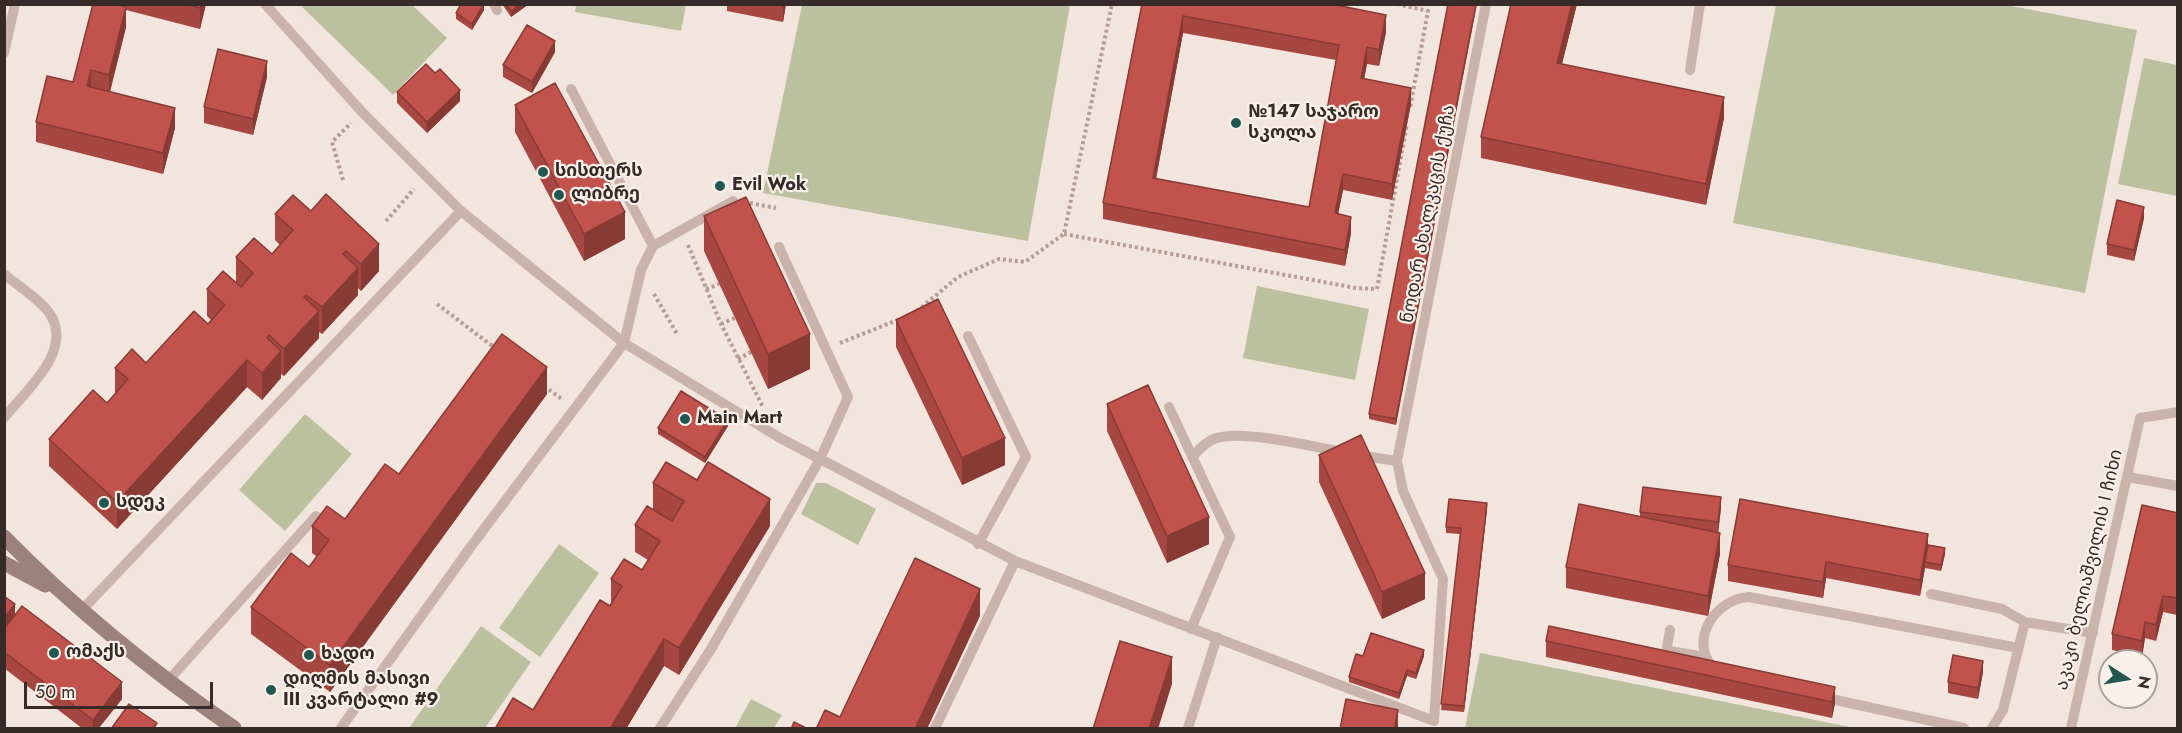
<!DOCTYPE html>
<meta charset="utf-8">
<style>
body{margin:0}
#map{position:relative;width:2182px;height:733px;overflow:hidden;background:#f2e5de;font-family:Jost,sans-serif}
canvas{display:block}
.frame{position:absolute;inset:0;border:6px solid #372b29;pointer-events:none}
.north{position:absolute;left:2098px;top:649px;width:60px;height:60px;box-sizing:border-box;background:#f9f0ea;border:2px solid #aba19d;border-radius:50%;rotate:102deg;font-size:16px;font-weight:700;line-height:24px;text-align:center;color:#372b29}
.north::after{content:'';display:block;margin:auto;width:21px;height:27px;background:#205751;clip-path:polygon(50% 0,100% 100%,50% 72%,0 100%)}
.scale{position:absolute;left:24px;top:682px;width:189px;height:27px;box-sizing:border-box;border:3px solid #372b29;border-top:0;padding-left:8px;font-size:18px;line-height:21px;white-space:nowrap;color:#372b29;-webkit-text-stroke:4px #f9f0ea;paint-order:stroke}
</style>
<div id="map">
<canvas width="2182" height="733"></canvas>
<div class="frame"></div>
<div class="north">N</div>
<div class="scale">50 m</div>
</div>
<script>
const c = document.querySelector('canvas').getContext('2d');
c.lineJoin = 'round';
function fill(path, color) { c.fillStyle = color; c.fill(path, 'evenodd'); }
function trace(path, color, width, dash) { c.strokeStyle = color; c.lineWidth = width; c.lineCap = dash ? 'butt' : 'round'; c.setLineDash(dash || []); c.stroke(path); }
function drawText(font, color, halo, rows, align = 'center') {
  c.font = font + ' Jost,"Noto Sans Georgian",sans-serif'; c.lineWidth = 4.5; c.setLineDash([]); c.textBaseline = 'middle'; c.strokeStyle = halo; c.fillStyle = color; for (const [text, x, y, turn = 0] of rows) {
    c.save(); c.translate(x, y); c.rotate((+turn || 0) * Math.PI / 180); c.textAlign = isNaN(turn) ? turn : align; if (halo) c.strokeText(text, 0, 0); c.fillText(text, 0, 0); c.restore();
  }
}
fill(new Path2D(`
 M300,5H412L447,38L393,95Z
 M576,5V4L686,5L681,31L575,12Z
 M802,5H1070L1028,241L763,193Z
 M1776,5H2006L2137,30L2085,293L1733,223Z
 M2144,58L2177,65V196L2118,184Z
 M1257,286L1369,309L1355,380L1243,358Z
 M305,414L352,454L285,531L239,490Z
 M816,483H826L876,509L858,545L801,514Z
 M559,544L599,573L540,657L499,628Z
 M481,626L531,662L485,728H409Z
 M1480,653L1855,728H1465Z
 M751,699L782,715L774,728H735Z`), '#bbc09e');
trace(new Path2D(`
 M1397,4L1428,11L1410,108
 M343,180L332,142L351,123
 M750,203L776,208
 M386,221L414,189
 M1064,234L1356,288L1377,289L1407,124
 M688,245L721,324L763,407
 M706,289L719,284
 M654,294L677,334
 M437,304L495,348
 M917,311L958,277L999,259L1025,262L1064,234L1112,4
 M721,324L735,318
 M840,343L900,319
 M738,359L751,352
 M544,386L562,399`), '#b59c94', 4, [3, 3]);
trace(new Path2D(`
 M265,4L362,112L461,211L624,343L780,438L1015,561L1434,721L1443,579L1403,491L1397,461L1486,4
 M494,4L497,10
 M4,53L15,4
 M1690,70L1700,4
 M653,246L733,201
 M4,274C17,285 42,301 50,314C74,351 25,391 4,418
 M968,336L1026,457L978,544
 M1169,407L1230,537L1191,629
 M1358,455L1397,461
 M1192,457C1199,450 1204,443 1214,439C1240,428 1312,447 1342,452
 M2128,477L2178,486
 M1931,594L2002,609L2025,622
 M81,611L461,211
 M1670,630L1667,647L1669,651L1706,657
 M1717,671C1686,645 1713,599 1749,597L2018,648
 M167,682L316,516
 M1822,697L1964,728
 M341,728L472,545L624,343L641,270L653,246L571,89
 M660,728L711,649L820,459L848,397L779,247
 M935,728L1015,561
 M1188,728L1217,637
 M1992,728L2003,710L2025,622L2093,633
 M2071,728L2140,418L2178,412`), '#cab3aa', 10);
trace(new Path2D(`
 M4,537C75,609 151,671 234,728
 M4,563L45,585`), '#9d817b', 15);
fill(new Path2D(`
 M93,4H206L200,29L126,10V27L110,92L175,128L163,174L36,142V122L73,82Z
 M502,4H529L511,17Z
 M727,4H786L783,22L727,11Z
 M1142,4L1386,32L1379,66L1367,64L1364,79L1411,104L1392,200L1343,190L1338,214L1351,233L1345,266L1103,219V203ZM1183,33L1336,60L1309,207L1156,179Z
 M1448,4L1396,425L1369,419V414Z
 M1511,4H1577L1562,64L1724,118L1706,205L1481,158V137Z
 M484,10L472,30L456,19V13Z
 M555,52L532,93L503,77V65Z
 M267,77L253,135L204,123V107Z
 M397,92L460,101L427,133L397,103Z
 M515,105L625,239L584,261L515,132Z
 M311,211L379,271L361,291L358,288V295L322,334L319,332V338L284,376L281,374V378L262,400L247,387L117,529L49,466V439L107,403L115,394V368L146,363L208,324L211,320L207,316V289L236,283V257L272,254L280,245L275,240V214Z
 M704,216L810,369L768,389L704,251Z
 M2144,218L2134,261L2107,255V244Z
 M896,320L1005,465L962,485L896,347Z
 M547,394L330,692L251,634V607L309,567L317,557L312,553V526L345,519L399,474Z
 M1107,404L1209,544L1167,563L1107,431Z
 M728,426L705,463L658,434V428Z
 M1319,455L1425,599L1382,619L1319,482Z
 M653,483L770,526L679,675L664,666L626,729H495L533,710L611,603V579L642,570L648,560L635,552V525L653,510Z
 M1721,508L1718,533L1720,554L1708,616L1566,588V567L1640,517V512Z
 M1487,509L1464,712L1441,710L1460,534L1446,533V527Z
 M2178,513V611L2177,615L2163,612L2156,641L2145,638L2142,657L2112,650V634Z
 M1928,545L1945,554L1941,571L1925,568L1920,596L1826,578L1823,598L1728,581V565Z
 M4,596L15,615L122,699L98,729H83L4,668Z
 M1549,626L1835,703L1832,718L1546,657V641Z
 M1363,656H1424L1416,679L1407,676L1399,699L1349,682V677Z
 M1983,672L1978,699L1948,693V682Z`), '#a74741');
fill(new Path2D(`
 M201,4H206L200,29V8Z
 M484,4V10L472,30V24Z
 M521,4H529L511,17V11Z
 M783,4H786L783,22Z
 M1476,4H1477L1396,425V419Z
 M1572,4H1577L1557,83V63Z
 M126,7V27L109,95V75Z
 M1386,15V32L1379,66V50Z
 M1183,16V33L1153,194V178Z
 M555,41V52L532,93V82Z
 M1367,47V64L1361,94V78Z
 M267,61V77L253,135V119Z
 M91,70V91L87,86Z
 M1411,88V104L1392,200V184Z
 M460,90V101L427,133V122Z
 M1724,97V118L1706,205V184Z
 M175,108V128L163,174V153Z
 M1343,174V190L1335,229V213Z
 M2144,207V218L2134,261V250Z
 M625,212V239L584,261V234Z
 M1351,217V233L1345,266V250Z
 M379,244V271L361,291V264Z
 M358,268V295L322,334V307Z
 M319,311V338L284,376V349Z
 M810,334V369L768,389V354Z
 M281,351V378L262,400V373Z
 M247,360V387L117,529V502Z
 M547,367V394L330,692V665Z
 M728,420V426L705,463V457Z
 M1005,438V465L962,485V458Z
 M1721,497V508L1718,534V522Z
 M770,499V526L679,675V648Z
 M1487,503V509L1464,712V706Z
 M1209,517V544L1167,563V536Z
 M1720,533V554L1708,616V596Z
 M1928,534V550L1925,562V568L1920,596V580Z
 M1945,548V554L1941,571V565Z
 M1826,562V578L1823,598V582Z
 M1425,573V599L1382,619V592Z
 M980,589V616L927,729H915Z
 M2178,595V611L2177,615V598Z
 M2163,596V612L2156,641V625Z
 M15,604V631L4,645V618Z
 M2145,622V638L2142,657V641Z
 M664,639V666L626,729H610Z
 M1424,650V656L1416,679V673Z
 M1172,657V684L1158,729H1149Z
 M1983,661V672L1978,699V688Z
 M1407,670V676L1399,699V693Z
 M122,682V699L98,729H93V720Z
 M1835,687V703L1832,718V702Z
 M1398,710V729H1394Z`), '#883a35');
const building = new Path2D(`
 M93,4H117L126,7L109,75L91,70L87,86L175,108L163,153L36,122L47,76L73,82Z
 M185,4H201L200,8Z
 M461,4H484L472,24L456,13Z
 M506,4H521L511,11Z
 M1142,4H1331L1386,15L1379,50L1367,47L1361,78L1411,88L1392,184L1343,174L1335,213L1351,217L1345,250L1103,203ZM1183,16L1339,45L1309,207L1153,178Z
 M1448,4H1476L1396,419L1369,414Z
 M1511,4H1572L1557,63L1724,97L1706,184L1481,137Z
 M527,25L555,41L532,82L503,65Z
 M218,49L267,61L253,119L204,107Z
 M426,64L435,73L440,69L460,90L427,122L397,92Z
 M555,83L625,212L584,234L515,105Z
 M326,194L379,244L361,264L346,251L343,254L358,268L322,307L306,295L304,297L319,311L284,349L269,335L267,338L281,351L262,373L247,360L117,502L49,439L93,390L107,403L128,379L115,368L132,349L146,363L194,311L208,324L225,305L207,289L223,271L241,287L253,273L236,257L254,238L272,254L293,230L275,214L293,195L311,211Z
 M746,197L810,334L768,354L704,216Z
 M2117,200L2144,207L2134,250L2107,244Z
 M938,299L1005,438L962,458L896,320Z
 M502,334L547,367L330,665L251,607L291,553L309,567L329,540L312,526L327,506L345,519L385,464L399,474Z
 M1148,385L1209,517L1167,536L1107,404Z
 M681,391L728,420L705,457L658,428Z
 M1361,435L1425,573L1382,592L1319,455Z
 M666,462L697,480L708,462L770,499L679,648L664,639L610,729H495L513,698L533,710L600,600L610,606L622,586L611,579L624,559L642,570L660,541L635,525L647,506L672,521L684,501L653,483Z
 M1643,487L1721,497L1718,522L1640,512Z
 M1449,499L1487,503L1464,706L1441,704L1461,528L1446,527Z
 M1740,499L1928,534L1920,580L1826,562L1823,582L1728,565Z
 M1579,504L1720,533L1708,596L1566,567Z
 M2142,505L2178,513V595L2177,598L2163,596L2156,625L2145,622L2142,641L2112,634Z
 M1928,545L1945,548L1941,565L1925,562Z
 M915,558L980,589L915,729H816L825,710L840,717Z
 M4,596L15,604L4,618Z
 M22,606L122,682L93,720L4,652V629Z
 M1549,626L1835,687L1832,702L1546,641Z
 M1371,633L1424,650L1416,673L1407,670L1399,693L1349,677L1356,654L1363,656Z
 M1120,641L1172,657L1149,729H1093Z
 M1953,655L1983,661L1978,688L1948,682Z
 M1346,699L1398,710L1394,729H1340Z
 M129,704L157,723L153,729H111Z
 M794,722L808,729H791Z`);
fill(building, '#c2534c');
trace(building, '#883a35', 1.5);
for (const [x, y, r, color] of [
 [1236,123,6,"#205751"],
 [543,172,6,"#205751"],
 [720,186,6,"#205751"],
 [559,195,6,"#205751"],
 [685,419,6,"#205751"],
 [104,503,6,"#205751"],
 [54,653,6,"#205751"],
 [309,655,6,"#205751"],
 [271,690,6,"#205751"]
]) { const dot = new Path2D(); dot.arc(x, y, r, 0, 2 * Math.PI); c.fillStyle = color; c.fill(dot); trace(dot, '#f9f0ea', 2); }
drawText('bold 18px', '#372b29', '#f9f0ea', [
 ["№147 საჯარო",1248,113],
 ["სკოლა",1248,134],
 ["სისთერს",555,172],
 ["Evil Wok",732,186],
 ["ლიბრე",571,195],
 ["Main Mart",697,419],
 ["სდეკ",116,503],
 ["ომაქს",66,653],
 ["ხადო",321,655],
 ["დიღმის მასივი",283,680],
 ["III კვარტალი #9",283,701]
], 'left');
drawText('18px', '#372b29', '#f9f0ea', [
 ["ნოდარ ახალკაცის ქუჩა",1429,214,-79],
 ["აკაკი ბელიაშვილის I ჩიხი",2090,570,-77]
]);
</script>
